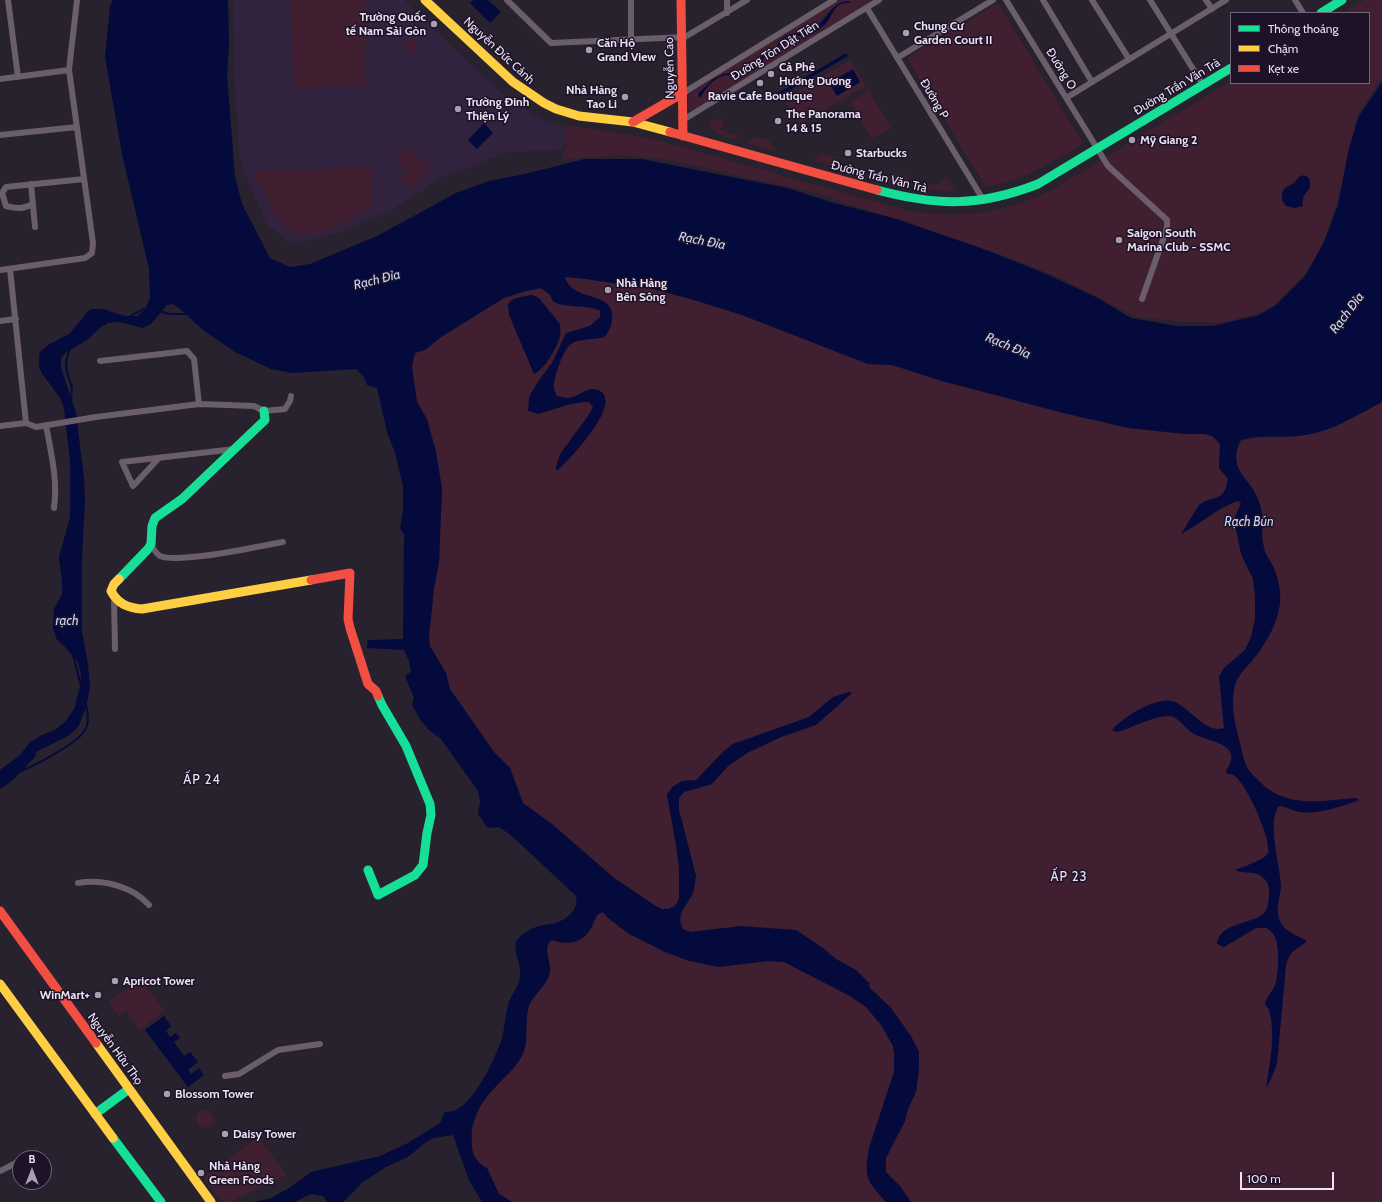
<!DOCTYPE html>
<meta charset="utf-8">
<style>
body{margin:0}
#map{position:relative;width:1382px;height:1202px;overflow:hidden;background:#28212e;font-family:Cabin,sans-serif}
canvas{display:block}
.legend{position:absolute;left:1230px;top:12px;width:140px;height:72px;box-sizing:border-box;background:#1e1229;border:1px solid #70667a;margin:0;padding:5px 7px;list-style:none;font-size:12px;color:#ebe3f3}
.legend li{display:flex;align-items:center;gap:8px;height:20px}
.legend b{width:20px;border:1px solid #70667a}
.north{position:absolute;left:12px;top:1150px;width:40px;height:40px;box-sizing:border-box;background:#1e1229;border:1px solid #70667a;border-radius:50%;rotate:0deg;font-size:11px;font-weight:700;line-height:16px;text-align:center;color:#ebe3f3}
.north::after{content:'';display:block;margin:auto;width:14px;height:18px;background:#a79fae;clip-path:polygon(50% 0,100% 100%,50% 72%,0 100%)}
.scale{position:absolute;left:1240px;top:1172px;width:94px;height:18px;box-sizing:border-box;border:2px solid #ebe3f3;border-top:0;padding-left:5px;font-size:12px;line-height:14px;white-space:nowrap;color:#ebe3f3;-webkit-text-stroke:3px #1e1229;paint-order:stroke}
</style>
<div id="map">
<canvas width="1382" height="1202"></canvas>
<ul class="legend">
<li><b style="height:5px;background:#16e098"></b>Thông thoáng</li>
<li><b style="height:5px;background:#ffcf43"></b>Chậm</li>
<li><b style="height:5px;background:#f24e42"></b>Kẹt xe</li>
</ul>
<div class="north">B</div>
<div class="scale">100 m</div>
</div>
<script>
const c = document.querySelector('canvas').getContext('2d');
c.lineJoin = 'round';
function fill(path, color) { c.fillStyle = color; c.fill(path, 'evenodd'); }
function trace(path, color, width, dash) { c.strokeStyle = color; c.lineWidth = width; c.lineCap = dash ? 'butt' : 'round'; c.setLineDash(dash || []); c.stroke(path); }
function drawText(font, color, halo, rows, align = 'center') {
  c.font = font + ' Cabin,sans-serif'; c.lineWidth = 3; c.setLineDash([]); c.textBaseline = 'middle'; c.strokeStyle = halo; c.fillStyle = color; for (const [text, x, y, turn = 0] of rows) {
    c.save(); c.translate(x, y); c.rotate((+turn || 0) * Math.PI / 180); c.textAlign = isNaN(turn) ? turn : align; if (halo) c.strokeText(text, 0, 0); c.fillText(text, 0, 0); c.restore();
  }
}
fill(new Path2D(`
 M233,0H404L500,92L529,112L549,122L568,129L563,150L508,152L441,178L392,210L373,218L337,233L301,243L292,244L283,238L266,223L249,184L239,157L234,68Z`), '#31233e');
fill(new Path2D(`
 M292,0H365L366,86L293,87Z
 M839,0H873L693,111L688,110V95L690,91Z
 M1364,0H1382V78L1357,116L1337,202L1319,255L1303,276L1274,305L1257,314L1220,323L1187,322L1136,317L1060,278L1004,256L816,193L668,160L619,155L561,160L566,147V125L649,138L909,211C961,220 1007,213 1054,189L1231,81V83H1369V13H1343Z
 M998,3L1082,142L1080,146C1049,164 1022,180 986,187L907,58Z
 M410,37L420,47L412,54L403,45Z
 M850,60L866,86L800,125L784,99Z
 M869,91L891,128L872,139L850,102Z
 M720,118L725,124L719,129L740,136L734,140L715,133L708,124Z
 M756,136L769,140L774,151L746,143Z
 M407,146L431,169L411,188L400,178L408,170L396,158Z
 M822,153L835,157L840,168L812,160Z
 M371,167V207C339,225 300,255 274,212C267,201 264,188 256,179V171Z
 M894,173L907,176L912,187L884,179Z
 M946,176L955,192L928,189L925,184L934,185L940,184Z
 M565,276L653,289L694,300L742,315L868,364L892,365L942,381L1129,428L1185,434H1205L1212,436L1217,441H1240L1258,437L1296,436L1315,433L1333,428L1382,402V1202H911L900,1186L886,1172V1158L905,1121L908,1109L916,1092L919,1068L891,1008L870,988L869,985L856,970L836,959L823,948L796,930L718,928L691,932L684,930L681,926L682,912L692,895L696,876L679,810V798L684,792L712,784L728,766L747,753L781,737L816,725L852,693L833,697L809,717L733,744L723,752L696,780L682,781L672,787L667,795L675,839L679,867V897L678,902L673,907L668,909H662L654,905L613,877L552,824L523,803L510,768L494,752L450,689L446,673L430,646L429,637L434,588L439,562L442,489L436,452L427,419L417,402L412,366L415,353L425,350L441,337L504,298L526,291L541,288Z
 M601,912H603L607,917L629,934L718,967L769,961L784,962L850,996L866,1007L881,1025L893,1046L894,1053V1072L869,1148L867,1168V1176L871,1184L886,1202H512L499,1194L476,1159L472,1151V1129L482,1102L519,1060L529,1007C534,995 547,985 550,972C552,962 544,951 549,942L552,940C569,946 585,942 593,925C595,920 596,915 601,912Z
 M140,979L165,1011L140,1030L126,1011L119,1016L108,1002Z
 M196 1119a9 9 0 1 1 18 0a9 9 0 1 1-18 0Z
 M259,1137L286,1175L230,1202H222L204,1177Z`), '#401f31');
fill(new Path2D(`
 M113,0H228L229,44L227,75L235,177L242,204L270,258L290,267L310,264L377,236L456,193L489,181L525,174L585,159H642L787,188L834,203L897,219L989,251L1044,273L1098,298L1131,318L1177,326H1213L1259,315L1276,305L1305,276L1324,242L1338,205L1349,148L1359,116L1382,82V402C1357,415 1333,431 1305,435C1284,439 1261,434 1241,440C1237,447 1235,456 1237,464C1240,476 1253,485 1257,497C1260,503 1262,510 1262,517C1263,527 1261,538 1264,547C1265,554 1270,560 1273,566C1276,572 1278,580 1279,586C1285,613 1268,641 1252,661C1247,667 1239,674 1236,682C1230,699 1234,722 1239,739C1241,747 1243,757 1246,765C1248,770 1253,775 1257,779C1284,809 1320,801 1356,798L1359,800C1343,806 1317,815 1300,812C1293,811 1286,806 1279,806C1266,822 1281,868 1281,887C1280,897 1275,911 1280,921C1284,931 1297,936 1306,940V942C1294,952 1290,950 1286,966L1277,1064L1270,1081L1266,1088C1270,1062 1276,1035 1269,1009L1265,1005C1265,999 1272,992 1275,985C1279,974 1280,945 1274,935C1272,932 1269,930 1267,928H1256L1224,947L1217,944C1219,922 1252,925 1264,913C1269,908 1269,897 1269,890C1269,883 1265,878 1259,875C1252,871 1243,874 1235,870C1242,867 1265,860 1268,853C1272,841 1246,781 1233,775C1231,774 1229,774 1227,774L1226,771C1245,743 1210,743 1194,734C1186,730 1179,717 1170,716C1155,715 1132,728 1117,732L1112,730C1123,717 1155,697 1172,701C1188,705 1206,735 1224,728L1219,677L1223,669L1245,650L1251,637L1255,619V596L1253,579L1241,554L1235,524V517L1241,503L1238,501C1216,508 1201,524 1181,534L1199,505C1213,494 1224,504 1228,479L1219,468V465L1220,444L1212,436L1205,434H1185L1129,428L1063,413L942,381L892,365L868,364L742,315L694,300L653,289L586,279L565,277C572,302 610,291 612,314C613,324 610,329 605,337C594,340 580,338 571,344C563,350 553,378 554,388C554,391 556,393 557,396C563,397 568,399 573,397C582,394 587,386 598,390C626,401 568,461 558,470H556V468L560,454L588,416L593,407L589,402C572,402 555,409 539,414L528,411L529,398L530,395L539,380L552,363L566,333L590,326L600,317V311C592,305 568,308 556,303C551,301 552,297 549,294C547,292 543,290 541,288L526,291L504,298L441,337L425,350L415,353L412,366L417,402L427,419L436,452L442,489L439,562L434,588L429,637L430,646L446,673L450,689L494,752L510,768L523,803L552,824L613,877L654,905L662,909H668L673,907L678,902L679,897V867L675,839L667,795L672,787L682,781L696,780L723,752L733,744L809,717L833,697L849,692L852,693L816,725L781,737L747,753L728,766L712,784L684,792L679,798V810L696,876C695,882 695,889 692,895C686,906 674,916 684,930L691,932L741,926L796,930L823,948L836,959L856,970L870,984L869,985L870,988L891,1008L911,1036L919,1052V1068L916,1092L908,1109L905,1121L886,1158V1172L900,1186L911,1202H886C866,1180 864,1177 869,1148L894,1072V1053L893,1046L881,1025L866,1007L850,996L784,962L769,961L718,967L689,961L665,952L629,934L607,917L603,912C595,914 595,920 592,926C584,943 569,946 552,940L549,942C544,951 551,962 550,972C548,985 534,993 529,1006C524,1020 529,1037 524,1051C521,1060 513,1069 506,1076C491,1091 476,1106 472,1129C471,1134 472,1141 472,1147C472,1155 480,1166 487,1168L499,1194L512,1202H482L469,1180L453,1135L434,1138L426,1142L408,1157L386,1167L363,1182L343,1202H327L323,1196L311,1194L295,1202H254L271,1198L289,1188L311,1172L380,1156L408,1143L440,1123L445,1112C450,1112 455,1111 459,1108C476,1098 496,1057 502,1038C505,1027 505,1014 509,1002C512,994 519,986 520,977C522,964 513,954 516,941C521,935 528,930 536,927C543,924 551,925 558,922C569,918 579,908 576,896L512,836L499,827L488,828L478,814L480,802L478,791L441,739L429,730L421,721L412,705L414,698L405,676L411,672L409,661L404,650L367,648L368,640L403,639L404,534L400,528L403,511V486L395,453L387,432L377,388L367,385L364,377L356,369L292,373L271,369L235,352L203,330L179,308L173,304L167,305L151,324L143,328L119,322L108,323L101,327L87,340L65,353L61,358V368L76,413L84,478L85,501L82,557V632L88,664L90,688L86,707L79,725L75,730L66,737L36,752L35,757L12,781L0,789V770L20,755L30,742L42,735L55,730L65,722L74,709L81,683V675L78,662L65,647L57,640L53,628L54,609L62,594V581L59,557L70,517V461L64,408L60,398L41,372L39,365V355L40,352L48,345L69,334L80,321L88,311L92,309H103L125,316H137L145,309L150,298L149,269L122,154L105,57L110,6Z
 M473,0H488L501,12L490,23L470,3Z
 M850,1L849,3C834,2 834,13 827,22C825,25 821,28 818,30C805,41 791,31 783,39C780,42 780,46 778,50L766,54C762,59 761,65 755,69C746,75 738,75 728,75C715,76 706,87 700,98L698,94L713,79L724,74L746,70L757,62L767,51L776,48C786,26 796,39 814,28C828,19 831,1 850,1Z
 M846,53L848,56L780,96L778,93Z
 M853,69L860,82L837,96L829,83Z
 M484,123L493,133L477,149L468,140Z
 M1304,175L1309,178C1313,193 1305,189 1303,199C1302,201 1303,204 1303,206L1295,208L1286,206L1282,200V193L1285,188L1294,183L1299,177Z
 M531,295L535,296L539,298L560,324C560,328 561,333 560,337C557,348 544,370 534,374L509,315L508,304C512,297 523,297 531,295Z
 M164,1016L171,1026L166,1031L170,1037L176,1033L180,1038L174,1042L184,1056L190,1052L198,1062L188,1070L191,1074L199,1068L204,1075L188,1087L145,1030Z`), '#040a3b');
trace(new Path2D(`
 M159,311L170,314H188
 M129,317L143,309H146
 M70,348L66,361L67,373L72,387L71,402
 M73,655L81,686
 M21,771C36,765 78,743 85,730C90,723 88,713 86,705`), '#040a3b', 2);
trace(new Path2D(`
 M8,0L18,77
 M507,0L551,43L685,37L747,0
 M631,0V39
 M727,0V13
 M1006,0L1108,166L1167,220V228L1142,299
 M1043,0L1092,82
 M1092,0L1129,59
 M1150,0L1203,85
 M1206,0L1212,9
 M1295,0L1303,13
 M867,8L984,201
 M897,58L993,0
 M0,79L69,70
 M683,93L834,0
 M1066,98L1226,0
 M683,120L879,0
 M0,135L77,127
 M31,184L35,227
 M33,204C23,209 17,209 6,206L2,193L6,187L84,179
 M10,269L26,423
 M0,270L85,258L92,253L93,243L69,70L77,0
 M0,321L16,319
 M100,361L187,351L194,359L199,404
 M46,425C51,453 58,480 54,508
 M0,426L26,423L36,427L96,417L199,404L254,406L264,411L285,409L290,401L291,396
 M159,458L133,486L122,462L235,449
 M151,544C153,548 156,554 160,556C180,564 259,546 283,542
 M114,598L115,649
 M78,883C103,879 132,886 149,905
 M225,1076L239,1074L278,1050L320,1044
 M0,1171L20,1161`), '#6b5e6b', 6);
trace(new Path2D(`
 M1321,13L1342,0
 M877,190C937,206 979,207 1038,184L1231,68
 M119,579L148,549L151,544L152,526L155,518L182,499L265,420L264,411
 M368,870L378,895L415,875L423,865L427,833L431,815L430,804L406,746L382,705L378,696
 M95,1114L129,1089
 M113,1138L161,1202`), '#16e098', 9);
trace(new Path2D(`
 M425,0L513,82L544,103L556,109L579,116L633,122L670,132
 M119,579L114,584L111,591C118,604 128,608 142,609L311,580
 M0,984L113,1138
 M96,1043L211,1202`), '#ffcf43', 9);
trace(new Path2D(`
 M681,0L683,136
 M633,122L683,93
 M670,132L877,190
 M311,580L350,573L348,619L350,628L368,684L376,691L378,696
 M0,911L96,1043`), '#f24e42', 9);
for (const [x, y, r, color] of [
 [434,24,4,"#a79fae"],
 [906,33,4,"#a79fae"],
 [589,50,4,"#a79fae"],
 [771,74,4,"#a79fae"],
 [760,83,4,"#a79fae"],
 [625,97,4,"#a79fae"],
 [458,109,4,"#a79fae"],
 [778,121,4,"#a79fae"],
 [1132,140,4,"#a79fae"],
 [848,153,4,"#a79fae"],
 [1119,240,4,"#a79fae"],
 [608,290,4,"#a79fae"],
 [115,981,4,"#a79fae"],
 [98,995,4,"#a79fae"],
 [167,1094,4,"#a79fae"],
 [225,1134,4,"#a79fae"],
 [201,1173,4,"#a79fae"]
]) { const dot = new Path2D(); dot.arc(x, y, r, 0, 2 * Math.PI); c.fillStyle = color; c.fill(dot); trace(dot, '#1e1229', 1.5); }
drawText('bold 12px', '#ebe3f3', '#1e1229', [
 ["Trường Quốc",426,17,"right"],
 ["tế Nam Sài Gòn",426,31,"right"],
 ["Chung Cư",914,26],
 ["Garden Court II",914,40],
 ["Căn Hộ",597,43],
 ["Grand View",597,57],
 ["Cà Phê",779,67],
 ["Hướng Dương",779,81],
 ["Nhà Hàng",617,90,"right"],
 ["Tao Li",617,104,"right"],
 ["Ravie Cafe Boutique",760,96,"center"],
 ["Trường Đinh",466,102],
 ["Thiện Lý",466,116],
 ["The Panorama",786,114],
 ["14 & 15",786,128],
 ["Mỹ Giang 2",1140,140],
 ["Starbucks",856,153],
 ["Saigon South",1127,233],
 ["Marina Club - SSMC",1127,247],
 ["Nhà Hàng",616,283],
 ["Bên Sông",616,297],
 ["Apricot Tower",123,981],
 ["WinMart+",90,995,"right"],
 ["Blossom Tower",175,1094],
 ["Daisy Tower",233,1134],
 ["Nhà Hàng",209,1166],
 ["Green Foods",209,1180]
], 'left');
drawText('12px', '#ebe3f3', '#1e1229', [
 ["Nguyễn Đức Cảnh",499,51,43],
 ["Đường Tôn Dật Tiên",775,51,-32],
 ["Nguyễn Cao",670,68,-91],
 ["Đường O",1061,69,58],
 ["Đường Trần Văn Trà",1177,87,-31],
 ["Đường P",934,99,59],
 ["Đường Trần Văn Trà",879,177,14],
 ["Nguyễn Hữu Thọ",115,1049,54]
]);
drawText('italic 13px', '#c5d7fa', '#1e1229', [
 ["Rạch Đỉa",702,241,11],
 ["Rạch Đỉa",377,280,-14],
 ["Rạch Đỉa",1347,313,-53],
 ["Rạch Đỉa",1008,346,23],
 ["Rạch Bún",1249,522],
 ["rạch",67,621]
]);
c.letterSpacing = '1px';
drawText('13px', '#ebe3f3', '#1e1229', [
 ["ẤP 24",202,780],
 ["ẤP 23",1069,877]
]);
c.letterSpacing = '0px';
</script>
